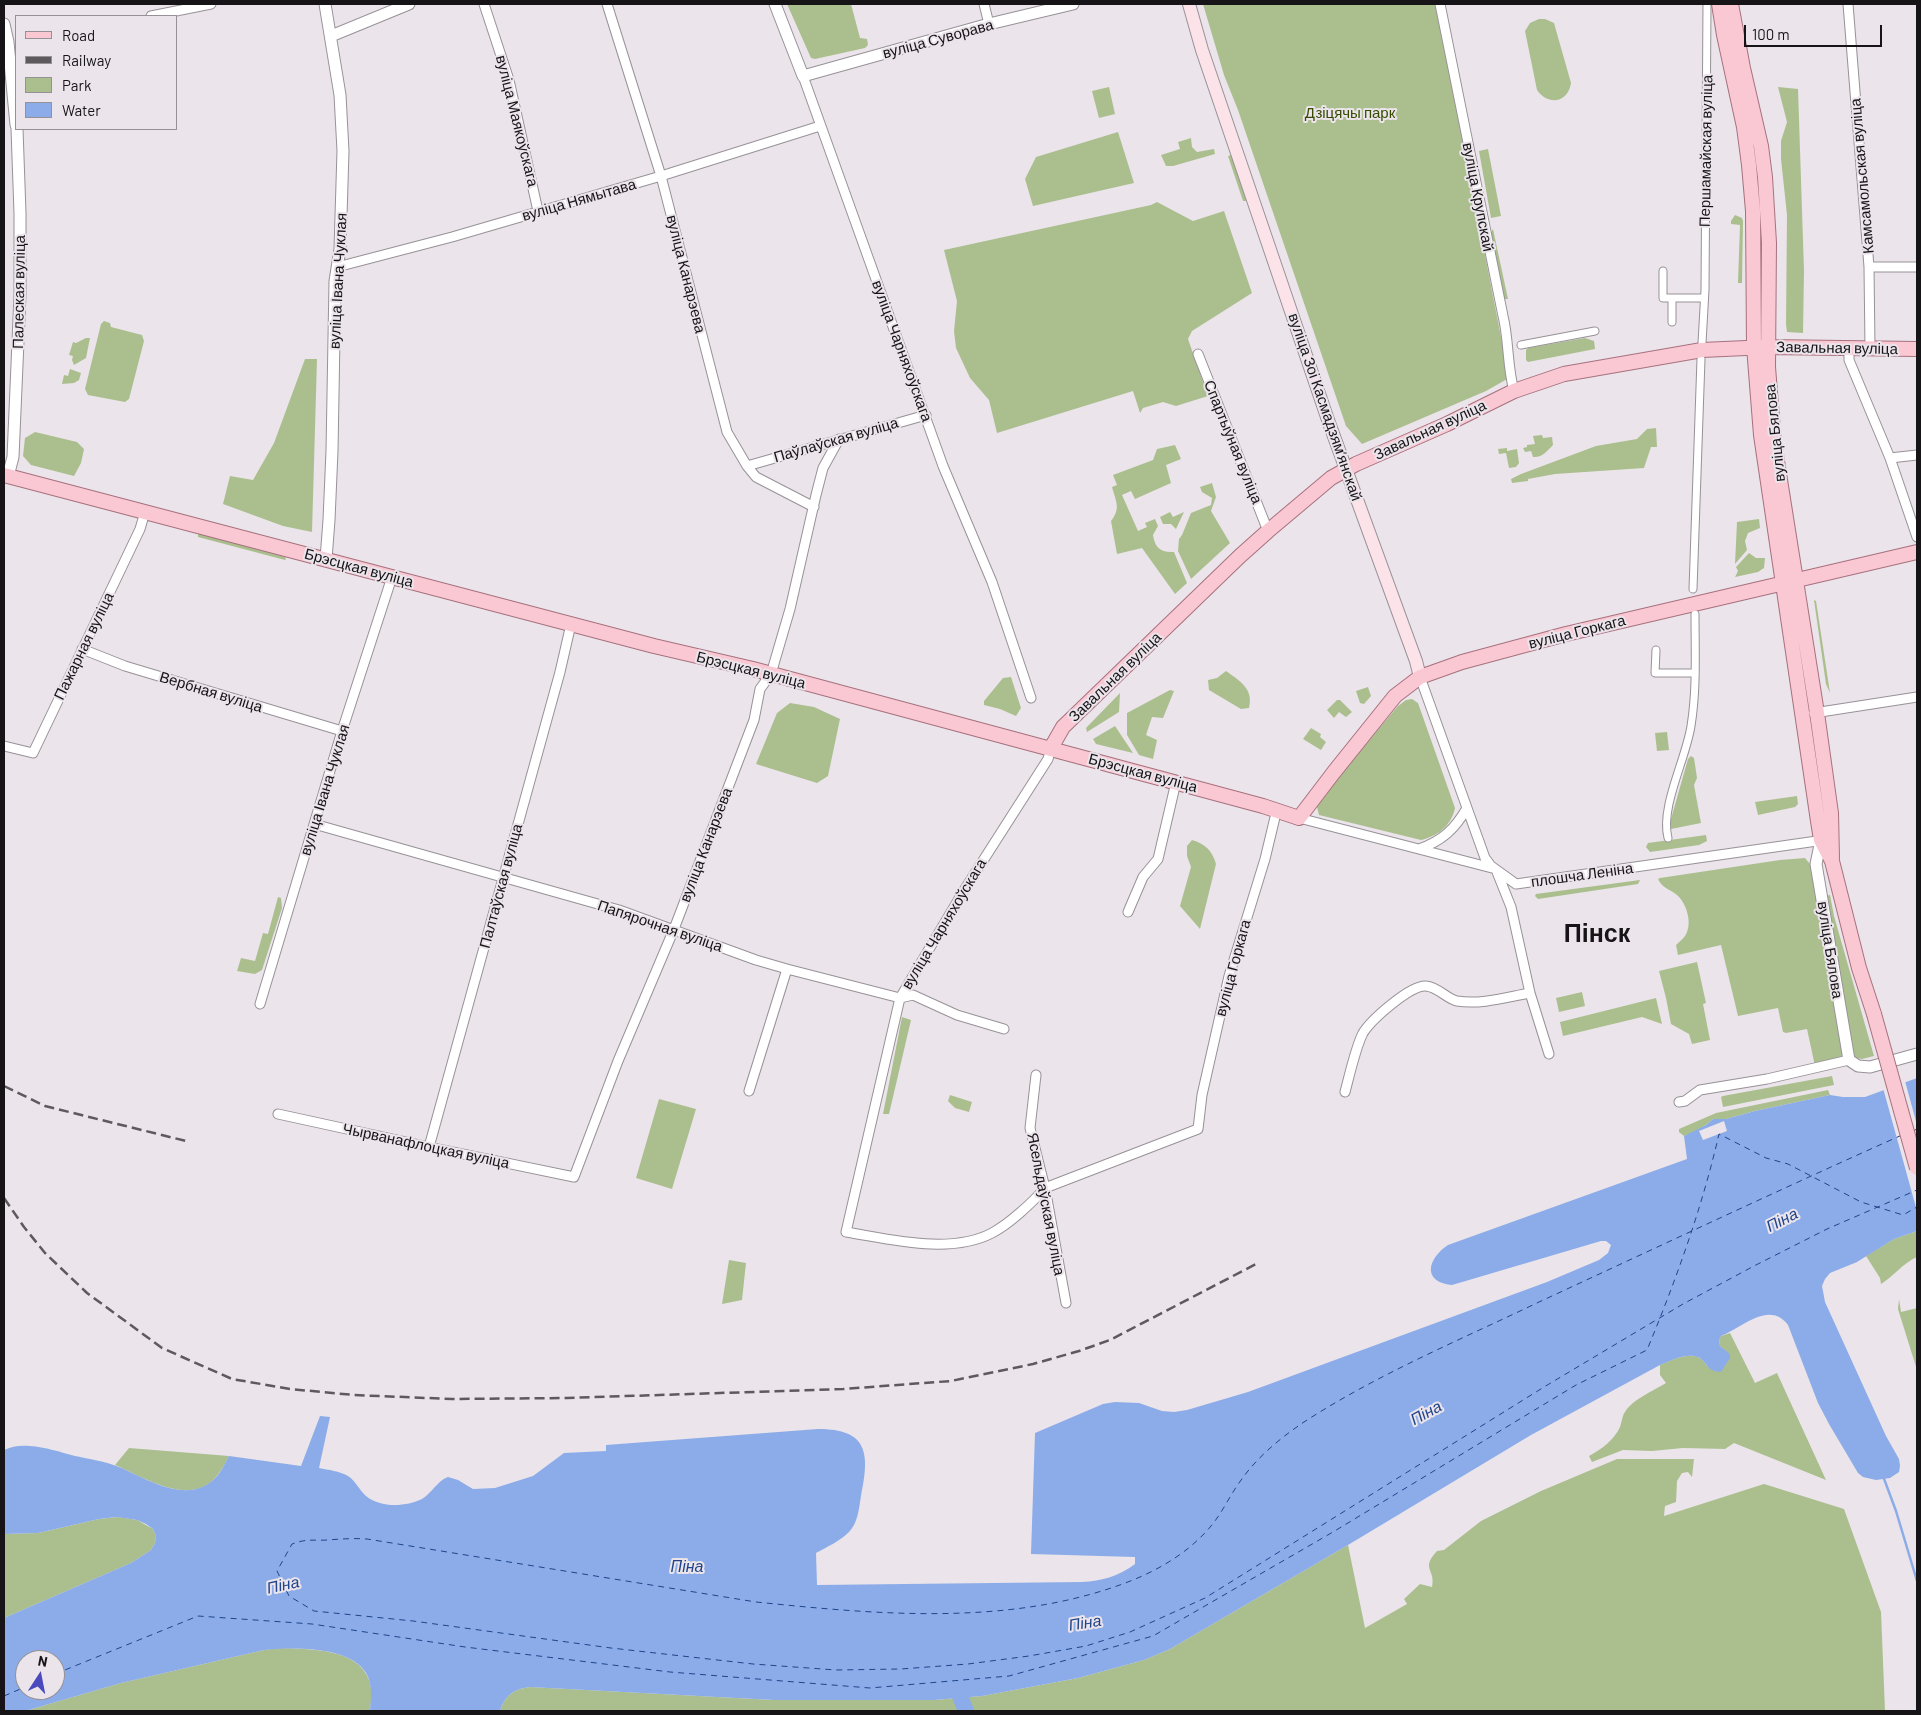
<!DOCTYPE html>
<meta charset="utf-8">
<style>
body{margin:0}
#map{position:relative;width:1921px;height:1715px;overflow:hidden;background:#ebe4eb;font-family:Barlow,sans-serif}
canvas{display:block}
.frame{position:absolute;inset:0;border:5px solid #161416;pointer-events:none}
.legend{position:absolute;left:15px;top:15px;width:162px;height:115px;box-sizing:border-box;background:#ebe4eb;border:1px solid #969196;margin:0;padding:6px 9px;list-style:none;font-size:15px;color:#161416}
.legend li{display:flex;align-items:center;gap:10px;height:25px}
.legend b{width:25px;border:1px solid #969196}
.north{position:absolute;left:15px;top:1650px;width:50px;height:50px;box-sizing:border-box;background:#ebe4eb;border:1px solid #969196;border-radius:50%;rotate:11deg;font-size:14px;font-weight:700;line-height:20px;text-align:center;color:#161416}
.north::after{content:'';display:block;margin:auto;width:18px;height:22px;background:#4c49bf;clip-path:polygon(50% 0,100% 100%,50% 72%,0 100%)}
.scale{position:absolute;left:1744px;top:25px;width:138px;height:22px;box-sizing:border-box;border:2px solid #161416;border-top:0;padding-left:6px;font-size:15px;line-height:18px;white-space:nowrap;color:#161416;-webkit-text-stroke:4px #ebe4eb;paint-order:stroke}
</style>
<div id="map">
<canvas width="1921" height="1715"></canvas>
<div class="frame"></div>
<ul class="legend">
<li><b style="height:6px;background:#f9c8d3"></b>Road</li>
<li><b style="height:6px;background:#5d595d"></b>Railway</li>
<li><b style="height:14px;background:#abbf8e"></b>Park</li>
<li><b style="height:14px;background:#8bace8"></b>Water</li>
</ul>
<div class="north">N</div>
<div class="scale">100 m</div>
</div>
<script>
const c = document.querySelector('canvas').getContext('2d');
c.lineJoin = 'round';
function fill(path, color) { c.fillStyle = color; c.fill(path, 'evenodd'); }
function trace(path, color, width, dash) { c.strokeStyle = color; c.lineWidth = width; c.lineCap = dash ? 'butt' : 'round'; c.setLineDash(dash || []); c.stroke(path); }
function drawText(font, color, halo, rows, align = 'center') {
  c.font = font + ' Barlow,sans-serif'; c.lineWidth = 4; c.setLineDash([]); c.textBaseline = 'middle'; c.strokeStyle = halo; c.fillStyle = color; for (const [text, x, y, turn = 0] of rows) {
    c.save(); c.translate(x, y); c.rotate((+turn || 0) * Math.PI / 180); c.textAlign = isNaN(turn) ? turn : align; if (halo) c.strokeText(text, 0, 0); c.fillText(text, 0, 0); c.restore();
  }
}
fill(new Path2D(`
 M787,4H851L860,38L867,39L868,45L865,48L815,59L811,58Z
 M1203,4H1436L1509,378L1486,391L1362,444L1346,426L1238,110L1224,75Z
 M1727,4L1754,127L1763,221L1762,322L1760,324L1758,322L1761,254L1759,200Z
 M1539,19H1545L1554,23L1571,83C1568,103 1548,106 1537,90L1525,31L1530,23Z
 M1109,87L1115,114L1099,118L1092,91Z
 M1778,87L1798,89L1804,271L1803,333L1787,332L1786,324L1787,215L1781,159V141L1787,122Z
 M1118,132L1134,183L1033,206L1025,179L1036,157Z
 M1191,138L1192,147L1197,152L1214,149L1215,154L1173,166H1166L1161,155L1180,149L1178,142Z
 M1488,149L1501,216L1491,218L1479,151Z
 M1231,155L1233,157L1247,201H1243L1228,156Z
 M1157,202L1193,221L1224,211L1252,293L1192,331L1188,339L1208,396L1176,406L1163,402L1143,408L1140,413L1133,391L997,433L989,400L970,378L956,348L954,331L957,301L944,250L1151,205Z
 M1735,215L1742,218L1743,221L1742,283H1738L1740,225L1731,224V221Z
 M1493,229L1508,299H1503L1490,234Z
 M104,321L110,323L111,327L142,335L144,341L129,399L125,402L88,395L85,389L101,324Z
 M86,338H90L86,358L74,365L72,360L73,356L69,355L73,342L76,343Z
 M1585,338L1594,341L1595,349L1528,362L1526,360V350L1528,348Z
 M305,359H317L312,532L283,526L223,504L230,476L253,480L274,443Z
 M70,369L81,373L79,380L74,383L62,384L64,375L68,376Z
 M1656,428L1657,447H1651L1644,468L1555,474L1528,479V481L1512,483L1511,479L1521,474L1596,446L1637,439L1647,429Z
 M35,432L77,442L84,449L81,463L74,476L31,465L23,456L25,438Z
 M1542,435L1543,438L1552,437L1553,445C1547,451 1542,458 1533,457L1531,451L1525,452L1523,448L1527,447V445L1535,444L1533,436Z
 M1175,445L1181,459L1166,465L1171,483L1135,499L1131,491L1122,495L1138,531L1147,527L1145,523L1155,519L1158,526L1153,535C1155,548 1161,553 1174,552L1187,583L1175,594L1142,548L1117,554L1111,521C1121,508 1116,502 1112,487L1117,485L1113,475L1153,460L1157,449Z
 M1507,448V451L1517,449L1519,463L1516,467L1509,468L1506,453L1499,454L1498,449Z
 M1212,483L1216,497L1211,511L1230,543L1191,579L1178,551L1179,539L1182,535L1191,513L1211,505L1212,498L1202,492L1200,487Z
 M1170,512L1173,517L1184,512L1176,529L1171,524H1163L1160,517Z
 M1759,519L1760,528L1748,533L1745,541L1747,550L1735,564L1737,522Z
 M201,534L285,557L286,559L285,560L198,537V534Z
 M1749,553L1756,558H1765L1764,568L1758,572L1735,577L1738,571L1736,567Z
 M1814,600L1816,601L1830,693L1826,684Z
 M1226,671C1240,681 1254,689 1249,708L1241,709L1209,690L1208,680L1217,678Z
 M1011,677L1021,708L1016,716L1000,709L984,705V701L1003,678Z
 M1368,687L1371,696L1364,704L1360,703L1356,691Z
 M1170,690L1174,691L1163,718L1152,717L1146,735L1157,740L1153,759L1139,755L1127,735V713Z
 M1120,693L1119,712L1087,732L1086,728Z
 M1412,699L1418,703L1455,808C1451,826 1438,836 1421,840L1319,815L1317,807L1345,769L1398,706L1406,700Z
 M1337,700H1340L1352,712L1346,717L1339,712L1334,718L1327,710Z
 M790,703L814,707L840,719L828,776L817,783L756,764L777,713Z
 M1115,726L1133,753L1096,744L1093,739Z
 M1311,728L1321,734L1320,737L1326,742L1321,750L1303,739Z
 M1667,732L1669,750L1657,751L1655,733Z
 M1691,756L1694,758L1697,778L1694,785L1701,823L1671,829L1669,826L1688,759Z
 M1797,796L1798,804L1795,807L1758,815L1755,802Z
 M1706,835L1707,841L1699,845L1650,852L1646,847L1648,843Z
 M1192,840C1205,844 1212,850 1216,864L1200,929L1180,906L1191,867L1187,856V846Z
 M1805,858L1810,864L1813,879L1843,1052L1841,1058L1815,1066L1807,1029L1786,1033L1783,1032L1778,1008L1738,1016L1721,945L1678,955L1676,945C1679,942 1683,939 1685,936C1693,924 1687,904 1677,895C1670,889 1662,888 1658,879L1660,878L1780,860Z
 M1640,880L1638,884L1538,899L1535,896L1536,894Z
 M1830,895L1834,916L1874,1056L1862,1059L1856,1058L1853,1053L1826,896Z
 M278,897L281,898L282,908L262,970L255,974L237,971L241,958L255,961L263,933L268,934Z
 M1697,962L1706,1003L1703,1004L1710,1040L1692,1044L1689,1034L1671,1024L1666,998L1659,971Z
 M1582,992L1585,1006L1559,1012L1556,998Z
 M1656,998L1662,1024L1642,1017L1563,1036L1560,1022Z
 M902,1017L911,1020L889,1114H883Z
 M1832,1076L1834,1085L1723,1107L1721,1097L1723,1096Z
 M1828,1090L1830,1095L1755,1111L1726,1119H1713C1705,1127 1694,1132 1684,1136L1679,1132V1129L1716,1113Z
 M950,1095L972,1102L969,1112L955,1108L948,1101Z
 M659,1099L696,1109L672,1189L636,1178Z
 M1917,1231V1257C1903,1263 1894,1276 1881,1284L1880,1278L1866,1256L1894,1239Z
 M729,1260L746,1263L742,1300L722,1304Z
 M1899,1299L1901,1312L1917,1308V1370L1898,1309Z
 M1730,1333L1755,1383L1777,1373L1826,1480L1734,1443L1725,1449L1683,1448L1652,1451L1623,1450L1592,1462L1589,1456C1602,1449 1614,1440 1620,1427C1622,1422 1622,1416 1625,1412C1633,1399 1653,1391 1666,1383L1660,1375V1365C1674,1359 1698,1347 1707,1366H1725L1729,1354L1720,1346L1719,1340L1721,1336Z
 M129,1448L229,1456C224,1466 219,1475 211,1482C184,1504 141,1476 115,1465Z
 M1617,1459H1694L1692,1477L1688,1472L1682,1473L1677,1481L1676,1502L1665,1506L1664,1516L1764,1484L1844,1509L1881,1612L1885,1711H500C505,1695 514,1689 530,1687L774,1700H934L982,1696L1078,1678L1144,1660L1170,1649L1348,1545L1365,1628L1407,1604L1404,1599L1420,1584L1432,1587C1436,1569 1420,1569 1437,1551L1444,1550L1481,1521L1541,1491Z
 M118,1517L137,1520L153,1529L156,1536L155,1543L151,1550L131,1563L4,1618V1534L38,1533L99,1519Z
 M280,1648C308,1649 358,1648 369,1680C373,1690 371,1701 370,1711H25L121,1683L264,1650Z`), '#abbf8e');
fill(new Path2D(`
 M1917,1078V1231L1894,1239L1857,1262L1830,1273L1825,1279L1822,1286L1825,1302L1886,1436L1899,1459L1900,1466L1899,1472L1890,1478L1876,1480L1863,1477L1858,1473L1829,1424L1818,1403L1788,1325C1769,1300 1742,1328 1721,1336L1719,1340L1720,1346L1730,1354V1358L1721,1372C1712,1371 1710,1370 1705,1363C1695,1348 1672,1360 1660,1365L1531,1435L1348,1545L1170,1649L1144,1660L1078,1678L982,1696L934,1700H774L530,1687C514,1689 505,1695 500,1711H370C371,1698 373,1685 366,1673C350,1646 291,1647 264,1650L121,1683L25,1711H4V1618L131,1563L151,1550L155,1543L156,1536L153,1529L146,1524L137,1520L117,1517L99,1519L38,1533L4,1534V1450C12,1446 21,1445 30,1446C45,1447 60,1452 75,1456C89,1459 105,1461 119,1467C145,1478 185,1504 212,1481C220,1475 224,1465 229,1456L301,1466L320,1416L330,1417L319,1468C329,1470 339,1471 348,1476C356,1481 359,1490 366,1496C380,1508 406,1507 422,1499C432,1493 437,1481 448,1477L458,1480L473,1489L495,1488L533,1476L564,1453L606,1451V1445L818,1429C868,1429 870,1453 861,1496C859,1508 858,1523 849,1532C840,1541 827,1547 816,1553L817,1585L1082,1582C1102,1581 1119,1576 1135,1564V1557L1031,1554L1035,1433L1103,1404L1115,1402L1139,1403L1162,1411L1174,1412L1187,1410L1248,1392L1547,1282L1599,1260L1608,1253L1611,1245L1606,1241H1601L1452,1285C1422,1282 1427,1259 1448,1245L1687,1159L1684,1136L1706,1125L1713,1119H1726L1755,1111L1830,1095L1843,1097H1865ZM25,1660H55V1690H25Z`), '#8bace8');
fill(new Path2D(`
 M1905,1081L1917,1125V1211L1883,1088Z
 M1724,1121L1727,1131L1703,1140L1699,1131Z`), '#ebe4eb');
trace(new Path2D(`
 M1883,1476L1896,1511L1917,1581`), '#8bace8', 2.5);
trace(new Path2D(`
 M953,1679L966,1711`), '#8bace8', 16);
trace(new Path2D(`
 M1913,1131L1917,1129
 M1902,1135C1781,1189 1660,1246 1539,1302C1460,1340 1378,1374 1304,1422C1279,1439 1256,1458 1239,1483C1229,1497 1222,1513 1211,1526C1186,1556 1150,1575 1114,1587C1000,1626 873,1614 756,1602L367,1539C354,1538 341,1539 327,1540C312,1541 309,1538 292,1544L277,1571L289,1596L314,1611L413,1621L611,1648L753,1664L836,1670L901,1669L968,1664L1029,1656L1086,1646L1130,1632L1205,1598L1544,1387L1683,1304L1754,1266L1827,1229L1917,1190
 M55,1674L198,1616L312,1624L465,1647L670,1672L870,1688L1009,1676L1153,1636L1333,1532L1576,1385L1647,1350C1676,1280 1702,1208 1719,1134L1766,1158L1788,1164L1861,1202L1903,1215L1917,1207
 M4,1696L25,1687`), '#1f448a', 1, [6, 5]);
const pedestrian = new Path2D(`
 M1663,271V298H1704
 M1672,322V298
 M1702,343L1705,290L1707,4
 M1521,345L1595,331
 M1693,589L1701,359
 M1656,650L1655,673H1695
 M1668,838C1660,807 1686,759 1691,726C1697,689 1695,651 1695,614`);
const minor = new Path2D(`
 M484,4L509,80L538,211
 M607,4L661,176L727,432L747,466L756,477L814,507
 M984,4L989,24
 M1440,4C1460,108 1481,212 1503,316C1509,340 1507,366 1514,391
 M1848,4L1869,267L1870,348
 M151,16L211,4
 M803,76L943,466L992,582L1031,698
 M337,267L452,237L661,176L820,126
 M1869,267H1917
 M1849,348V360L1890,458L1917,537
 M1198,354L1268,531
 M1890,458L1917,455
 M747,466L926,415
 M82,649L125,666L342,731
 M1420,677L1485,858L1491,866L1516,884L1824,840
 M1814,713L1917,697
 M4,746L33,753L140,529L145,512
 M1051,748L1048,759L963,892L900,998L846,1232C890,1239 950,1255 992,1233C1009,1224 1032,1203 1045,1188L1198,1129L1202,1095L1229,976L1265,859L1277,809
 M1299,818L1492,868
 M314,824L619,910L756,960L787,969L900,998L913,995L957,1015L1004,1029
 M1419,849C1442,841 1455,829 1467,808
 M1497,872L1511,907L1530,993L1549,1054
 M1128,912L1143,877L1158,859L1176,782
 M260,1004L342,731L392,577
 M1036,1075L1030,1128L1045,1188L1066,1303
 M749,1091L787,969
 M1345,1092C1349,1077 1356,1046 1363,1033C1371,1020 1410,985 1426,986C1438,987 1447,999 1457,1001C1481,1005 1507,997 1530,993
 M1679,1102L1685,1101L1700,1090L1767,1079L1849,1060
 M278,1114L429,1147L574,1177L618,1061L674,929L754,720L760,689L771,674L790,609L816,495L823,468L839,439
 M429,1147L560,672L571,624`);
const tertiary = new Path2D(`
 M325,4L340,95L343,151L340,249L335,281L332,451L329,520L326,559
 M775,4L803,76L989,24L1073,4
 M4,24L8,42L16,125
 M331,36L409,4
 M8,476L13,457L20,295V213L17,129
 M1821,840L1816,864L1849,1060L1858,1066L1870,1067L1917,1054`);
const secondary = new Path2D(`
 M1189,4L1202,50L1328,420L1416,661L1420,677`);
const primary = new Path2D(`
 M1719,4L1724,35L1744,127L1749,165L1753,211L1754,347L1761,435L1818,821L1821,840L1832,861L1859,968L1874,1014
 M1731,4L1743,68L1761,146L1765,177L1769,243L1768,367L1774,442L1817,713L1831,813L1832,858
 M4,475L654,646L753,669L1263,806L1299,818L1334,772L1395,696L1420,677L1462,662L1566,634L1917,552
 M1051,748L1063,727L1240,556L1268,531L1331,478L1356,464L1447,424L1514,391L1564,374L1702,350L1768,347L1917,349`);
trace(pedestrian, '#979297', 9);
trace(minor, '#979297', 11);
trace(tertiary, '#979297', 13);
trace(secondary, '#979297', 14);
trace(primary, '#a7717e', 16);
trace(pedestrian, '#fff', 7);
trace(minor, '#fff', 9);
trace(tertiary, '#fff', 11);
trace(secondary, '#fce3e9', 12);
trace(primary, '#f9c8d3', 14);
trace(new Path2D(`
 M4,1086L45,1106L186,1141
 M4,1198L24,1227L45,1253L87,1293L162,1348L232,1379L290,1389L354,1395L452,1399L567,1398L843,1389L951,1381L1033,1364L1079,1351L1110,1340L1258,1263`), '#5d595d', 2.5, [10, 5]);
const primaryBridge = new Path2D(`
 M1874,1014L1917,1168`);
trace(primaryBridge, '#a7717e', 16, []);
trace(primaryBridge, '#f9c8d3', 14);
drawText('15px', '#161416', '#ebe4eb', [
 ["вуліца Суворава",938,39,-15],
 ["вуліца Маякоўскага",517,121,76],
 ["Першамайская вуліца",1706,151,-89],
 ["Камсамольская вуліца",1862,176,-95],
 ["вуліца Крупскай",1478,197,79],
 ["вуліца Нямытава",579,200,-16],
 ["вуліца Канарэева",686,274,76],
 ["вуліца Івана Чуклая",338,281,-87],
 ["Палеская вуліца",19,292,-89],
 ["Завальная вуліца",1837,348,1],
 ["вуліца Чарняхоўскага",902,351,70],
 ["вуліца Зоі Касмадзямʼянскай",1325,407,71],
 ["Завальная вуліца",1430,430,-25],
 ["вуліца Бялова",1775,433,-96],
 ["Паўлаўская вуліца",836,440,-16],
 ["Спартыўная вуліца",1233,442,68],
 ["Брэсцкая вуліца",359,568,15],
 ["вуліца Горкага",1577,632,-14],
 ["Пажарная вуліца",84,646,-64],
 ["Брэсцкая вуліца",751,670,14],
 ["Завальная вуліца",1115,677,-44],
 ["Вербная вуліца",211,692,17],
 ["Брэсцкая вуліца",1143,773,15],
 ["вуліца Івана Чуклая",325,790,-73],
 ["вуліца Канарэева",706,845,-69],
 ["плошча Леніна",1582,875,-8],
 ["Палтаўская вуліца",501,886,-75],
 ["вуліца Чарняхоўскага",944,924,-59],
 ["Папярочная вуліца",660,926,19],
 ["вуліца Бялова",1830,950,81],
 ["вуліца Горкага",1233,968,-75],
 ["Чырванафлоцкая вуліца",426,1146,12],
 ["Ясельдаўская вуліца",1046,1204,79]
]);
drawText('15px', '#364c00', '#ebe4eb', [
 ["Дзіцячы парк",1350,113]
]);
drawText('italic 16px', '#1f448a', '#ebe4eb', [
 ["Піна",1782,1220,-27],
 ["Піна",1426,1413,-29],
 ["Піна",687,1567],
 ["Піна",283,1585,-12],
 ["Піна",1085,1623,-9]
]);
drawText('bold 25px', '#161416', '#ebe4eb', [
 ["Пінск",1597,934]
]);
</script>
